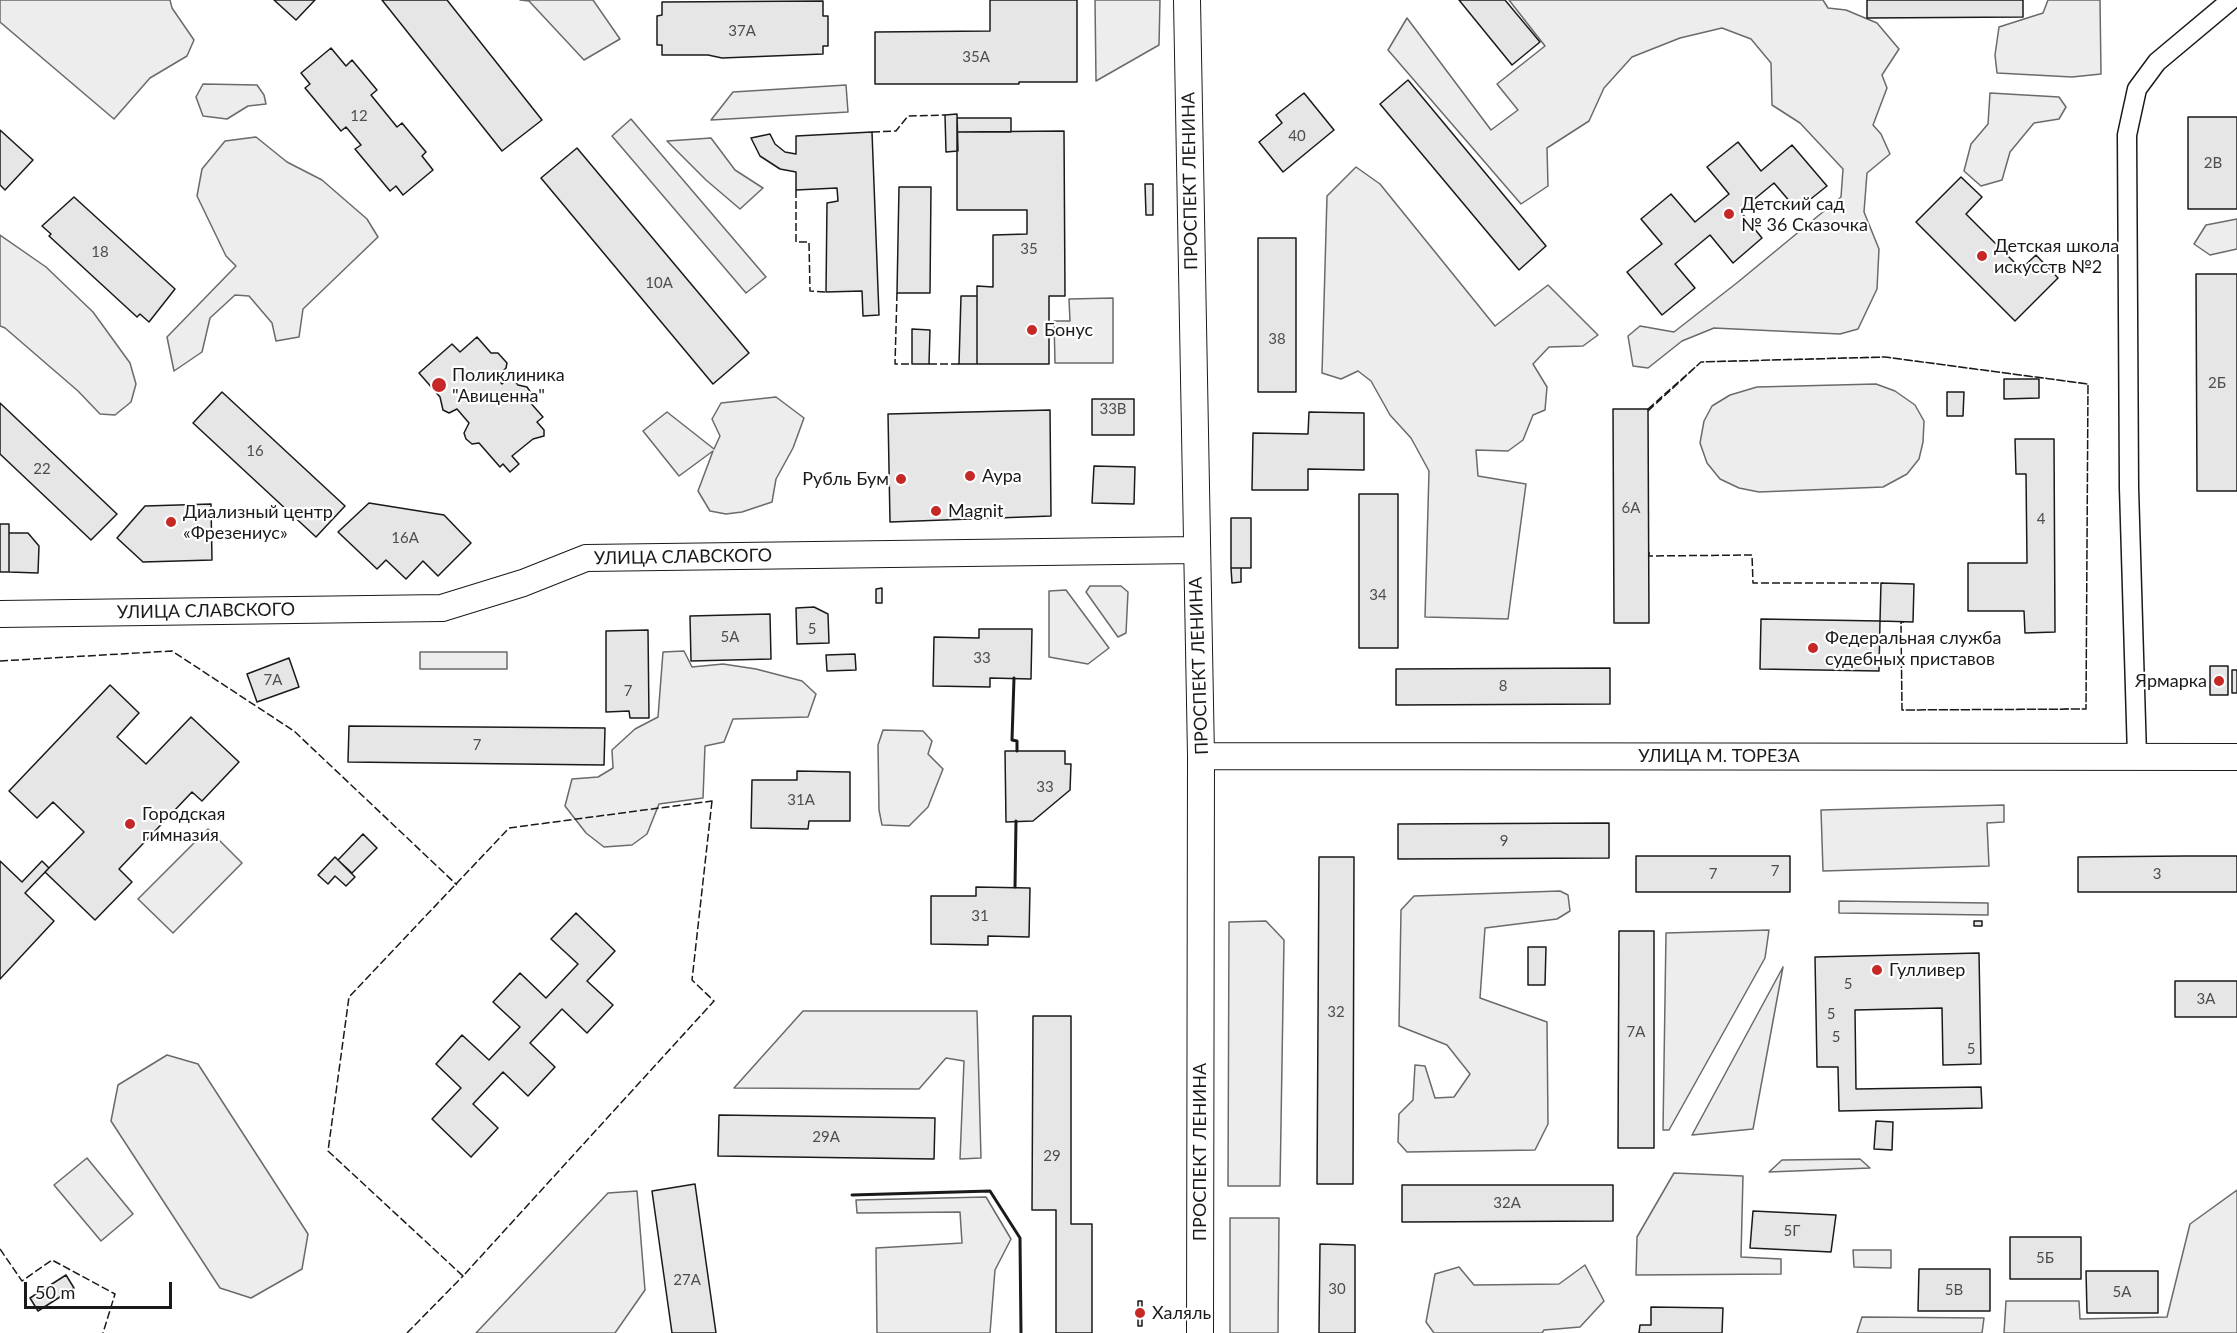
<!DOCTYPE html>
<meta charset="utf-8">
<style>
body{margin:0}
#map{position:relative;width:2237px;height:1333px;overflow:hidden;background:#fff;font-family:Lato,sans-serif}
canvas{display:block}
.scale{position:absolute;left:24px;top:1282px;width:148px;height:27px;box-sizing:border-box;border:3px solid #1a1a1a;border-top:0;padding-left:8px;font-size:18px;line-height:21px;white-space:nowrap;color:#1a1a1a;-webkit-text-stroke:4px #fff;paint-order:stroke}
</style>
<div id="map">
<canvas width="2237" height="1333"></canvas>
<div class="scale">50 m</div>
</div>
<script>
const c = document.querySelector('canvas').getContext('2d');
c.lineJoin = 'round';
function fill(path, color) { c.fillStyle = color; c.fill(path, 'evenodd'); }
function trace(path, color, width, dash) { c.strokeStyle = color; c.lineWidth = width; c.lineCap = dash ? 'butt' : 'round'; c.setLineDash(dash || []); c.stroke(path); }
function drawText(font, color, halo, rows, align = 'center') {
  c.font = font + ' Lato,sans-serif'; c.lineWidth = 4.5; c.setLineDash([]); c.textBaseline = 'middle'; c.strokeStyle = halo; c.fillStyle = color; for (const [text, x, y, turn = 0] of rows) {
    c.save(); c.translate(x, y); c.rotate((+turn || 0) * Math.PI / 180); c.textAlign = isNaN(turn) ? turn : align; if (halo) c.strokeText(text, 0, 0); c.fillText(text, 0, 0); c.restore();
  }
}
const built = new Path2D(`
 M0,0H170L172,8L194,40L187,56L150,78L114,119L0,22Z
 M520,0H593L620,39L584,60L529,1Z
 M1095,0H1160L1159,45L1096,81Z
 M1509,0H1823L1828,8L1846,10L1877,23L1899,49L1882,75L1887,88L1873,125L1881,134L1890,154L1867,173L1864,212L1879,249L1877,289L1858,329L1840,334L1714,328L1682,341L1648,368L1633,366L1628,336L1640,326L1674,332L1738,282L1841,197L1843,169L1800,123L1772,105L1771,63L1751,39L1722,28L1680,38L1632,57L1604,88L1589,121L1547,148L1548,186L1521,204L1388,50L1407,18L1491,130L1518,110L1497,84L1545,46Z
 M2048,0H2100L2101,74L2072,77L1997,73L1995,55L1999,27L2043,13Z
 M203,84L257,85L264,95L266,104L248,106L227,119L203,116L196,97Z
 M846,85L848,112L711,120L733,92Z
 M1990,93L2059,97L2066,107L2059,119L2034,123L2010,152L2002,180L1981,186L1964,171L1971,144L1988,124Z
 M631,119L766,277L746,293L612,136Z
 M256,137L287,162L322,180L367,219L378,237L303,309L299,337L276,341L272,323L249,296L235,295L210,318L202,352L174,371L167,337L236,266L226,256L197,196L202,169L225,141Z
 M711,138L735,170L763,188L740,209L706,180L667,141Z
 M1356,167L1380,184L1495,326L1548,285L1598,335L1583,346L1549,347L1533,364L1547,387L1545,410L1533,415L1523,440L1508,451L1476,450L1478,476L1526,484L1508,619L1425,617L1429,471L1411,438L1390,415L1371,381L1358,371L1341,379L1322,373L1327,196Z
 M2237,219V249L2210,255L2194,244L2206,225Z
 M0,235L46,267L93,312L130,363L136,384L131,402L115,415L100,414L78,391L5,328L0,326Z
 M1113,298V363H1055L1054,321H1070L1069,299Z
 M1876,384L1895,391L1915,405L1924,421L1923,442L1919,459L1907,474L1883,487L1759,492L1739,488L1720,479L1707,463L1700,443L1704,421L1712,406L1730,395L1757,387Z
 M776,397L804,418L793,448L776,479L772,502L742,512L726,514L710,511L698,491L713,451L679,476L643,431L667,412L714,449L720,436L712,419L721,403Z
 M1090,586H1121L1128,592L1126,633L1118,637L1086,592Z
 M1066,590L1109,648L1088,664L1049,657V591Z
 M684,651L692,667L723,664L756,669L802,681L816,694L808,717L733,719L724,742L705,746L703,798L659,804L647,834L632,845L604,847L586,833L565,806L572,779L598,777L613,768L612,750L635,729L658,717L663,652Z
 M420,652H507V669H420Z
 M883,730L923,731L932,741L928,754L943,769L928,807L909,826L882,825L879,810L878,745Z
 M2004,805V822L1987,823L1989,866L1823,871L1821,810Z
 M208,829L242,863L173,933L138,899Z
 M1560,891L1568,895L1570,911L1557,919L1485,928L1480,998L1547,1022L1548,1124L1535,1150L1407,1152L1398,1142L1399,1114L1413,1100L1415,1065L1425,1066L1435,1098L1454,1097L1470,1074L1447,1045L1399,1026L1401,910L1414,896Z
 M1839,901L1988,903V915L1839,913Z
 M1266,921L1284,940L1280,1186H1228L1229,922Z
 M1769,930L1765,958L1669,1130H1663L1666,933Z
 M1783,967L1753,1129L1692,1135Z
 M803,1011H977L981,1158L960,1159L964,1061L946,1058L919,1089L734,1088Z
 M167,1055L198,1064L308,1234L302,1269L251,1298L220,1288L111,1121L118,1085Z
 M87,1158L133,1214L101,1241L54,1185Z
 M1860,1159L1870,1168L1769,1172L1782,1160Z
 M1674,1173L1743,1176L1741,1257L1781,1259V1274L1636,1275L1637,1237Z
 M2237,1190V1333H2004L2006,1301H2079L2080,1319L2167,1317L2190,1224Z
 M637,1191L645,1290L615,1333H476L608,1193Z
 M986,1197L1011,1239L995,1270L990,1333H877L876,1248L962,1243L960,1212L857,1213L856,1200Z
 M1230,1218H1279L1278,1333H1230Z
 M1853,1250H1891V1268L1854,1267Z
 M1585,1265L1604,1301L1580,1327L1544,1330L1542,1333H1434L1426,1322L1435,1274L1459,1267L1474,1285L1559,1284Z
 M1862,1317L1984,1318L1982,1333H1857Z`);
fill(built, '#ededed');
trace(built, '#6a6a6a', 1.5);
const building = new Path2D(`
 M274,0H315L296,20Z
 M382,0H447L542,120L502,151Z
 M990,0H1077V82H1019V84H875V32L990,31Z
 M1459,0H1505L1540,42L1512,65Z
 M1867,0H2023V17L1867,18Z
 M823,1V16H828V46H823V54L722,58L708,55H662V45H657V16L662,15V2Z
 M331,48L346,66L352,60L377,90L371,95L397,127L402,123L426,152L422,156L433,170L403,195L396,186L390,191L355,149L361,145L346,127L341,131L305,88L310,84L301,73Z
 M1408,80L1546,246L1519,270L1380,104Z
 M1304,93L1334,130L1283,172L1259,142L1282,123L1276,115Z
 M957,114L958,151L946,152L945,115Z
 M2188,117H2237V209H2188Z
 M957,118H1011V132H957Z
 M0,130L33,160L5,190L0,185Z
 M1064,131L1065,296H1049V364H977V286L993,287V235L1027,234V210H957V132Z
 M872,132L879,315L863,316L862,291L826,292L827,203L838,201L837,188L796,190V172L780,169L760,156L751,138L770,134L775,144L785,152L796,154V136Z
 M1738,142L1761,171L1792,145L1827,186L1797,210L1774,183L1740,211L1762,238L1733,263L1710,235L1675,264L1695,288L1662,315L1627,272L1662,244L1641,219L1671,194L1695,222L1729,194L1707,167Z
 M577,148L749,353L713,384L541,178Z
 M1961,177L1982,197L1966,214L2021,269L2036,255L2058,278L2015,321L1916,222Z
 M1145,184H1153V215H1146Z
 M899,187H931L930,293H897Z
 M74,197L175,289L149,322L140,314L137,317L49,236L51,234L42,226Z
 M1258,238H1296V392H1258Z
 M2196,274H2237V491H2197Z
 M961,296H977V364H959Z
 M912,329L930,330L929,364H912Z
 M477,337L491,353H498L507,363L506,368L496,377L502,384L511,376L518,385L527,387L531,393L528,400L543,417L537,422L544,430V436L533,439L512,456L519,464L510,472L503,464L500,467L479,443L472,444L466,439L464,433L469,423L457,409L449,413L443,410L440,397L419,373L452,344L460,352Z
 M2004,379H2039V398L2004,399Z
 M222,392L345,506L316,537L193,423Z
 M1947,392H1964L1963,416H1947Z
 M1092,399H1134V435H1092Z
 M0,403L117,514L91,540L0,454Z
 M1613,409H1648L1649,623H1614Z
 M1050,410L1051,516L890,522L888,414Z
 M1309,412L1364,413V470L1308,469V490H1252L1253,433L1308,434Z
 M2015,439H2054L2055,632L2025,633L2024,611H1968V563H2027L2026,474H2016Z
 M1094,466L1135,467L1134,504L1092,503Z
 M1359,494H1398V648H1359Z
 M369,503L444,515L471,543L438,576L423,561L406,579L386,560L377,569L338,532Z
 M211,504L212,560L143,562L117,538L145,506Z
 M1231,518H1251V568H1231Z
 M0,524H9V572H0Z
 M9,533H28L39,546L38,573L9,572Z
 M1231,568H1241V582L1232,583Z
 M1881,583L1914,584L1913,622L1880,621Z
 M882,588V603H876V589Z
 M814,607L828,614L829,643L797,644L796,608Z
 M770,614L771,659L691,661L690,616Z
 M1761,619L1880,621L1879,671L1760,669Z
 M979,629H1032L1031,679L990,678V687L933,686L934,637L979,638Z
 M648,630L649,718H630L629,711L606,712V631Z
 M855,654L856,670L827,671L826,655Z
 M289,658L299,687L257,702L247,674Z
 M2210,666H2228V695H2210Z
 M1610,668V704L1396,705V669Z
 M2232,670H2237V693H2232Z
 M110,685L139,713L117,737L146,764L191,717L239,762L202,801L192,792L119,869L132,882L95,920L45,872L84,832L53,802L37,818L9,791Z
 M349,726L605,728L604,765L348,762Z
 M1005,751H1065V764H1071L1070,790L1033,821L1006,822Z
 M797,771L850,772V821H809L808,829L751,828L752,780H797Z
 M1609,823V858L1398,859V824Z
 M363,834L377,848L352,873L338,860Z
 M1636,856H1790V892H1636Z
 M2186,856H2237V892H2078V857Z
 M335,857L355,877L346,886L335,876L328,884L318,875Z
 M1319,857H1354L1353,1184H1317Z
 M0,861L22,882L42,861L49,868L25,893L54,921L0,979Z
 M976,887L1030,888L1029,937L988,936V945L931,944V896H976Z
 M576,913L615,951L587,981L613,1005L587,1033L562,1009L530,1043L555,1067L528,1096L503,1072L473,1104L498,1128L471,1157L432,1119L461,1088L436,1064L462,1035L489,1060L520,1027L493,1002L520,973L546,998L578,964L551,939Z
 M1974,921H1982V926H1974Z
 M1619,931H1654V1148H1618Z
 M1528,947H1546L1545,985H1528Z
 M1979,953L1981,1064L1943,1065L1942,1008L1855,1010L1856,1089L1981,1087L1982,1108L1839,1111L1838,1067H1817L1815,957Z
 M2175,981H2237V1017H2175Z
 M1033,1016H1071V1224H1092V1333H1056V1210H1032Z
 M719,1115L935,1118L934,1159L718,1156Z
 M1876,1121L1893,1122L1892,1150L1874,1149Z
 M695,1184L716,1333H672L652,1191Z
 M1402,1185H1613V1221L1402,1222Z
 M1753,1211L1836,1215L1831,1252L1750,1248Z
 M2010,1237H2081V1279H2010Z
 M1320,1244L1355,1245V1333H1319Z
 M1919,1269H1990V1311H1918Z
 M2086,1271H2158V1313H2087Z
 M66,1275L74,1288L38,1311L30,1298Z
 M1138,1301H1142V1326H1138Z
 M1651,1307L1723,1308L1722,1333H1639L1640,1325H1651Z`);
fill(building, '#e6e6e6');
trace(building, '#1a1a1a', 1.5);
const street = new Path2D(`
 M2137,756L2129,488L2127,135L2137,89L2157,62L2231,0`);
const secondary = new Path2D(`
 M1187,0L1201,756L1200,1333
 M0,614L442,608L523,583L586,558L1195,550
 M1201,756L2237,757`);
trace(street, '#1a1a1a', 21);
trace(secondary, '#1a1a1a', 28);
trace(street, '#fff', 18);
trace(secondary, '#fff', 26);
trace(new Path2D(`
 M872,132L896,131L908,116L945,115
 M796,190V242H809L810,291L826,292
 M897,293L895,364H912
 M929,364H962
 M1648,409L1701,362L1885,357L2088,384L2086,709L1902,710L1901,622H1904
 M1648,411L1701,362L1885,357L2088,384L2086,709L1902,710L1901,622
 M1649,552V556L1752,555L1753,583H1883
 M0,661L172,651L294,731L457,885
 M712,801L692,980L714,1001L463,1276L328,1151L349,997L509,828Z
 M0,1249L22,1281L52,1260L115,1294L103,1333
 M407,1333L463,1276L462,1275`), '#1a1a1a', 1.5, [8, 3]);
trace(new Path2D(`
 M1014,678L1012,740L1017,741V751
 M1015,887L1016,821
 M852,1195L990,1191L1020,1238L1021,1333`), '#1a1a1a', 3);
for (const [x, y, r, color] of [
 [1729,214,6,"#c62828"],
 [1982,256,6,"#c62828"],
 [1032,330,6,"#c62828"],
 [439,385,8,"#c62828"],
 [970,476,6,"#c62828"],
 [901,479,6,"#c62828"],
 [936,511,6,"#c62828"],
 [171,522,6,"#c62828"],
 [1813,648,6,"#c62828"],
 [2219,681,6,"#c62828"],
 [130,824,6,"#c62828"],
 [1877,970,6,"#c62828"],
 [1140,1313,6,"#c62828"]
]) { const dot = new Path2D(); dot.arc(x, y, r, 0, 2 * Math.PI); c.fillStyle = color; c.fill(dot); trace(dot, '#fff', 2); }
drawText('15px', '#4d4d4d', null, [
 ["37А",742,31],
 ["35А",976,57],
 ["12",359,116],
 ["40",1297,136],
 ["2В",2213,163],
 ["35",1029,249],
 ["18",100,252],
 ["10А",659,283],
 ["38",1277,339],
 ["2Б",2217,383],
 ["33В",1113,409],
 ["16",255,451],
 ["22",42,469],
 ["6А",1631,508],
 ["4",2041,519],
 ["16А",405,538],
 ["34",1378,595],
 ["5",812,629],
 ["5А",730,637],
 ["33",982,658],
 ["7А",273,680],
 ["8",1503,686],
 ["7",628,691],
 ["7",477,745],
 ["33",1045,787],
 ["31А",801,800],
 ["9",1504,841],
 ["7",1775,871],
 ["7",1713,874],
 ["3",2157,874],
 ["31",980,916],
 ["5",1848,984],
 ["3А",2206,999],
 ["32",1336,1012],
 ["5",1831,1014],
 ["7А",1636,1032],
 ["5",1836,1037],
 ["5",1971,1049],
 ["29А",826,1137],
 ["29",1052,1156],
 ["32А",1507,1203],
 ["5Г",1792,1231],
 ["5Б",2045,1258],
 ["27А",687,1280],
 ["30",1337,1289],
 ["5В",1954,1290],
 ["5А",2122,1292]
]);
drawText('18px', '#1a1a1a', '#fff', [
 ["ПРОСПЕКТ ЛЕНИНА",1190,181,-91],
 ["УЛИЦА СЛАВСКОГО",683,557,-1],
 ["УЛИЦА СЛАВСКОГО",206,611,-1],
 ["ПРОСПЕКТ ЛЕНИНА",1199,666,-92],
 ["УЛИЦА М. ТОРЕЗА",1719,756],
 ["ПРОСПЕКТ ЛЕНИНА",1200,1152,-90]
]);
drawText('18px', '#1a1a1a', '#fff', [
 ["Детский сад",1741,204],
 ["№ 36 Сказочка",1741,225],
 ["Детская школа",1994,246],
 ["искусств №2",1994,267],
 ["Бонус",1044,330],
 ["Поликлиника",452,375],
 ["\"Авиценна\"",452,396],
 ["Аура",982,476],
 ["Рубль Бум",889,479,"right"],
 ["Magnit",948,511],
 ["Диализный центр",183,512],
 ["«Фрезениус»",183,533],
 ["Федеральная служба",1825,638],
 ["судебных приставов",1825,659],
 ["Ярмарка",2207,681,"right"],
 ["Городская",142,814],
 ["гимназия",142,835],
 ["Гулливер",1889,970],
 ["Халяль",1152,1313]
], 'left');
</script>
